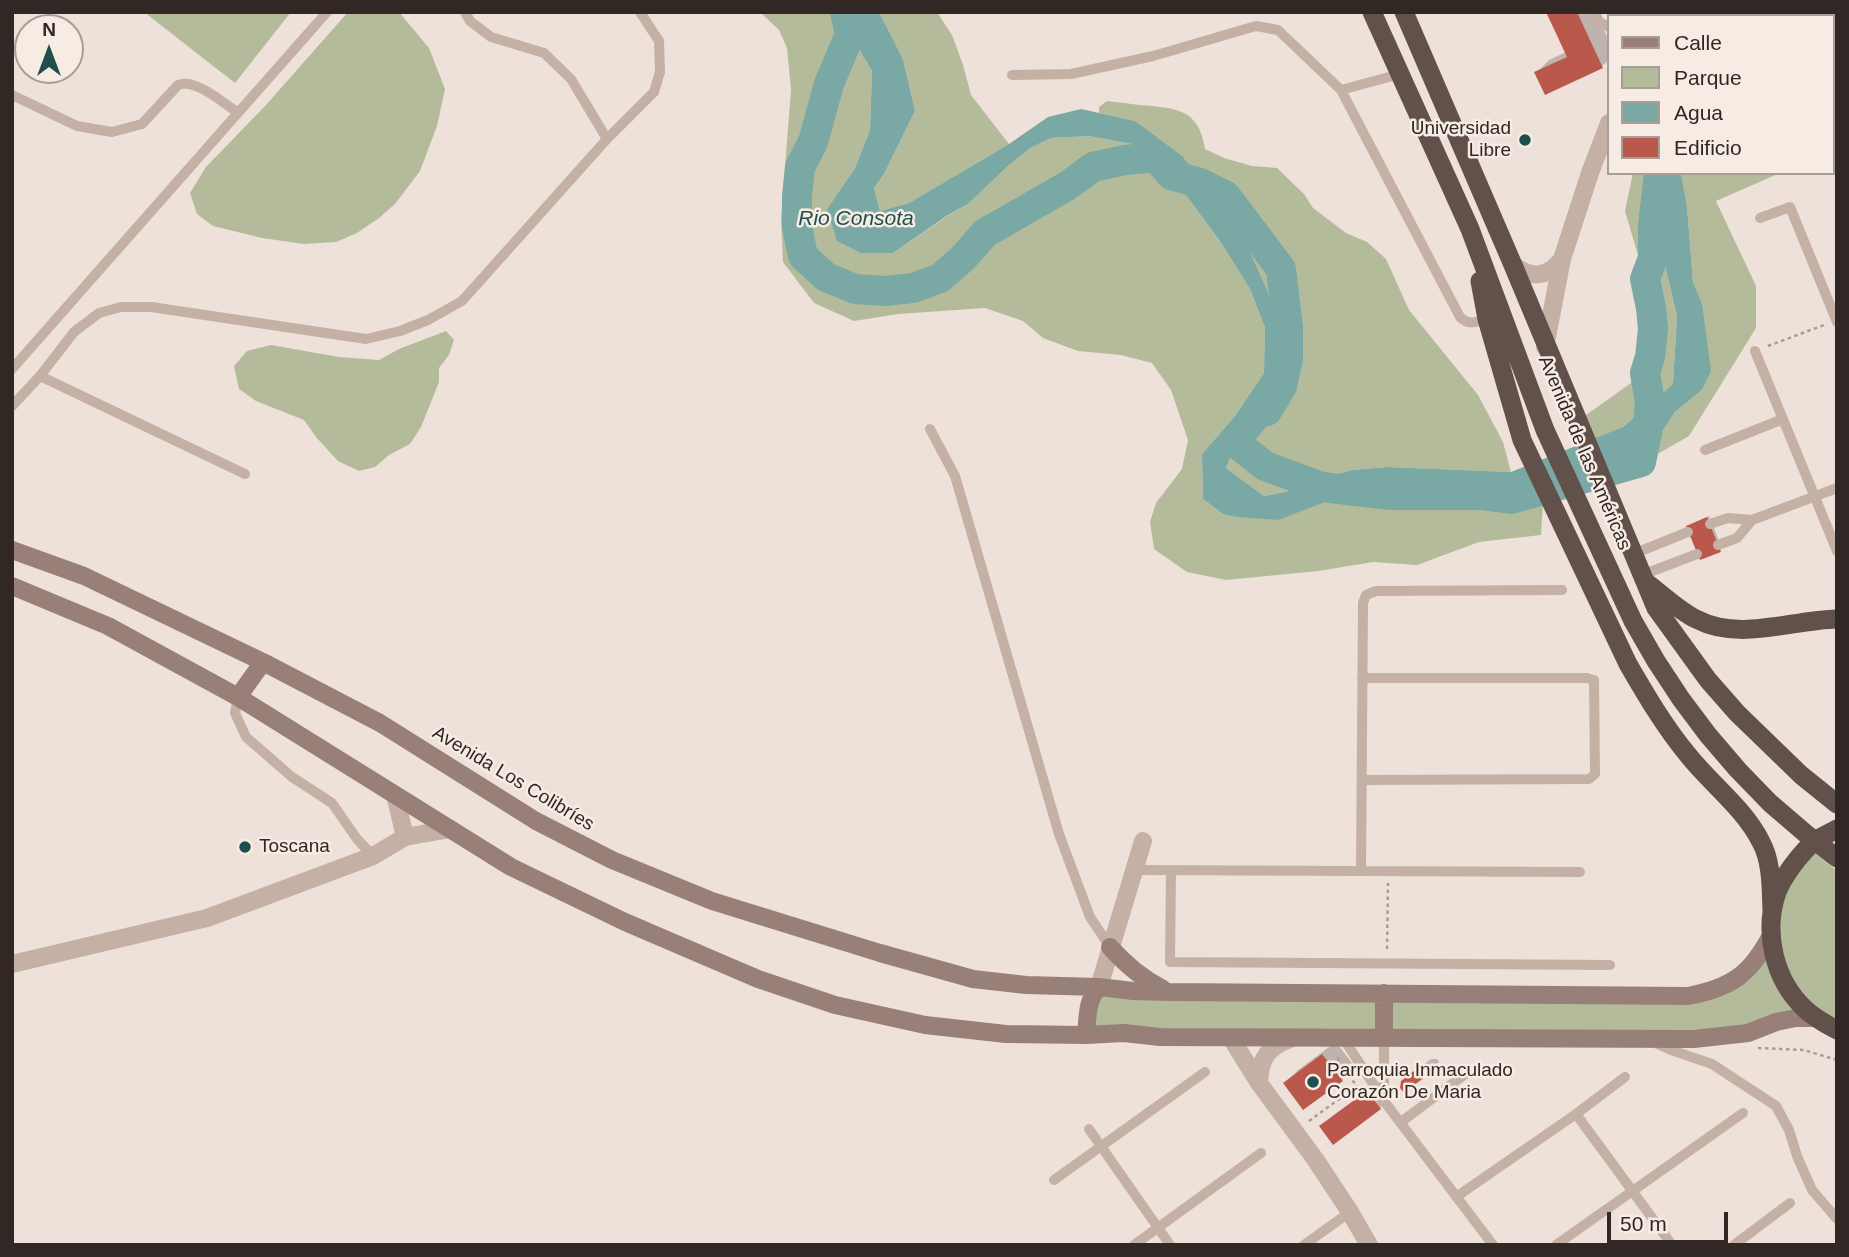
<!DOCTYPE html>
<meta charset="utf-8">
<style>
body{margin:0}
#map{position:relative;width:1849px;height:1257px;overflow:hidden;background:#eee1d9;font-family:Arial,sans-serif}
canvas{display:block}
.frame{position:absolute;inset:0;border:14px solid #312826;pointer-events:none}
.legend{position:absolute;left:1607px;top:14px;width:228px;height:161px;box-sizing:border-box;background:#f6ece4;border:2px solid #a79e98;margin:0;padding:9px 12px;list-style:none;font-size:21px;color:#312826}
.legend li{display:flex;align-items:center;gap:14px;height:35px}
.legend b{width:35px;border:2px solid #a79e98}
.north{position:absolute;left:14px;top:14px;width:70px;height:70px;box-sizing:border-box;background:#f6ece4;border:2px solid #a79e98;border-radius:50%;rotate:0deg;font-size:19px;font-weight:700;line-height:28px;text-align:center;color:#312826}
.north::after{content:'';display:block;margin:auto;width:24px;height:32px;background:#204e4c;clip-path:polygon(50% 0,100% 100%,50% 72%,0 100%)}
.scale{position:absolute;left:1607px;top:1212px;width:121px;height:32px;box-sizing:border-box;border:4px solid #312826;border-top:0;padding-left:9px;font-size:21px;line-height:24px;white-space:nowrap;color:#312826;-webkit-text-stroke:5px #f6ece4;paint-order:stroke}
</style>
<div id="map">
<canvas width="1849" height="1257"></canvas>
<div class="frame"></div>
<ul class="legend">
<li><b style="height:9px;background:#988078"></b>Calle</li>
<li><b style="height:19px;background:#b4bb9a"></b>Parque</li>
<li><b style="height:19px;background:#7aa8a4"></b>Agua</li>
<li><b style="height:19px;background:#ba594b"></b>Edificio</li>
</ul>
<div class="north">N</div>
<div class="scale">50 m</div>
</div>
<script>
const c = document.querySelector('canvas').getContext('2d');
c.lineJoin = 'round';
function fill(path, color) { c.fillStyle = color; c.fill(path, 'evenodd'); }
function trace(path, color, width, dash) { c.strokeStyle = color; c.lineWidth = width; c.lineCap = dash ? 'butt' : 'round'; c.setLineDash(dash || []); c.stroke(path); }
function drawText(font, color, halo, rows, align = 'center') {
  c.font = font + ' Arial,sans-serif'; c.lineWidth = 5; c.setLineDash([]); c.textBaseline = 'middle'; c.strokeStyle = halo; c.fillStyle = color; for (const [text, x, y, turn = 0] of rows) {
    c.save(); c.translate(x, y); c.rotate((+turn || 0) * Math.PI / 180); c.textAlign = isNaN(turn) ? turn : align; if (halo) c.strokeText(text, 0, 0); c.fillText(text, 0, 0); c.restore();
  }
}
fill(new Path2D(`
 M144,12H291L235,83Z
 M348,12H399L429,48L445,89L437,126L420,171L395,204L379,218L357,233L336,242L304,244L262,238L213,226L197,214L190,193L206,167L266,105Z
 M760,12H844L850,34L872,71L870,130L855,168L827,209L861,253H893L949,215L968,204L1009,165L1032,147L1051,138L1089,136L1132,144L1156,157L1171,175L1220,241L1250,289L1265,328L1264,373L1235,416L1202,454L1203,499L1223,514L1379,486L1471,484L1539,489L1543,502L1541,535L1479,542L1417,565L1373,562L1318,571L1226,580L1187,572L1154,549L1150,522L1156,503L1182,469L1188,440L1171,390L1152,363L1121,355L1078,351L1043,338L1023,321L985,308L898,314L854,321L814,303L783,262L781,218L791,90L787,48L779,30Z
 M879,12H937L952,35L963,65L971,95L1009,144L909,203L880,211L874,188L884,174L915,111L903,59Z
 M1763,12H1837V85L1833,84V16H1763Z
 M1107,101C1118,102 1129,104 1140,105C1175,108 1199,108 1205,149L1224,158L1252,166L1277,168L1304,194L1313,208L1346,233L1367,242L1386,259L1409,310L1478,395L1503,442L1511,472L1387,467L1352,470L1317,480L1285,492L1264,496L1226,468L1238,438L1267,411L1280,319L1135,121L1099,113V107Z
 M1633,173H1660V228L1663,257L1677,316L1673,384L1623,427L1590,441L1582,418L1645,373L1653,329L1645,279L1625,211Z
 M1681,173H1780L1716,201L1756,286V328L1689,436L1605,484L1598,467L1627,456L1657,439L1675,412L1702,390V305L1693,282L1687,206Z
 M446,331L454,340L449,355L439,368V382L421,427L410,444L389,455L375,467L359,471L338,461L316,437L304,420L256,401L239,389L234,366L247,351L271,345L339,357L379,360L399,349Z
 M1808,847L1837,871V1030L1815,1018L1748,1033L1086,1035L1092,995L1688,996L1747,971L1772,911Z`), '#b4bb9a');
fill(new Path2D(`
 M844,12H879L903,59L915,111L884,174L874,188L880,211L909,203L1009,144L1048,117L1081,109L1135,121L1182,156L1241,233L1280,319L1288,358L1282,386L1267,411L1238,438L1226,468L1264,496L1285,492L1317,480L1352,470L1387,467L1511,472L1623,427L1673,384L1677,316L1663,257L1660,228V173H1681L1687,206L1693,282L1702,304L1711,371L1702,390L1675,412L1657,439L1627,456L1539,489L1471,484L1379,486L1354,491L1278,520L1238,517L1223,514L1203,499L1202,454L1235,416L1264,373L1265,328L1250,289L1220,241L1171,175L1156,157L1132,144L1089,136L1051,138L1032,147L1009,165L968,204L948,215L893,253H861L837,241L827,209L855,168L870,130L872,71L850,34Z`), '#7aa8a4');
fill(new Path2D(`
 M1548,12H1596L1609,41V60L1602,66L1545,93L1536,73L1549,60L1566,52Z
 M1709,516L1722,548L1720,550L1688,526Z
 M1336,1042L1355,1067L1342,1080L1285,1083L1298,1070Z
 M1431,1059H1437L1439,1062L1404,1090L1409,1075Z
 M1377,1083L1390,1098L1380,1108L1334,1143L1331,1117Z`), '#0003');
trace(new Path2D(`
 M845,12L850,34L829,84L813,142L800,167L797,196V226L803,256L826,277L855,289L884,291L913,288L940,278L963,258L985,233L1067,186L1093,167L1125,160L1156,157L1171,175L1200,183L1226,196L1281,269L1288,328V358L1282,386L1267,411L1257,414L1238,438L1241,447L1265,466L1322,487L1390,495H1481L1511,499L1641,462L1647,433L1650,403L1645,373L1650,357L1653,329L1651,308L1645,279L1653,258V226L1659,173`), '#7aa8a4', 30);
fill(new Path2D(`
 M1546,12H1577L1603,68L1545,95L1534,72L1567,57Z
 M1707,517L1721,552L1700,560L1686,526Z
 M1322,1054L1343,1081L1303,1110L1283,1083Z
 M1423,1064L1431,1065L1434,1070L1404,1093L1400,1088L1401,1081Z
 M1367,1091L1381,1109L1333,1145L1319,1126Z`), '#ba594b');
trace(new Path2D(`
 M1768,346L1824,325
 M1387,949L1388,883
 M1758,1048L1804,1050L1837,1060
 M1309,1121L1357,1086L1338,1062L1339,1055`), '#b09a90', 2.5, [3.5, 3.5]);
trace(new Path2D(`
 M465,12L470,21L491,37L544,53L571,79L607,139
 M1595,12L1599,22L1609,27
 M1625,16L1627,12
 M1400,74L1341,90L1460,317C1469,326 1476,322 1487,319
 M1012,75L1071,74L1153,56L1256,26L1278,30L1341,90
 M12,95L77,126L112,132L142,124L178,85C195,78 222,102 237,112
 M1760,218L1790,207L1837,322
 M1755,351L1837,551
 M12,369L327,12
 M40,376L245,474
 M12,406L40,376L74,332L99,313L121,307H151L366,339L400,331L428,320L462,301L607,139L654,92L660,72L659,41L640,12
 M930,429L955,476L1059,834L1090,917L1110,947
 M1705,450L1783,419
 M1710,524L1728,518L1752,520L1837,488
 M1718,545L1737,538L1752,520
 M1633,554L1688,532
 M1642,575L1697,554
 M238,697L235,713L246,737L292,777L332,803L357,839L373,856
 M1362,780L1589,779L1595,774L1594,680L1587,678H1362
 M1134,870L1580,872
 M1171,870L1170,962L1610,965
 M1361,871L1363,603L1366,595L1376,591L1562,590
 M1343,1038L1387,1105L1493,1245
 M1655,1043L1671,1050L1712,1064L1776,1106L1789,1130L1797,1156L1812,1190L1837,1219
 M1384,1098V1038
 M1576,1114L1672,1245
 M1401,1122L1468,1072
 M1089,1129L1170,1245
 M1054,1180L1205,1072
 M1456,1197L1576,1114L1625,1077
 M1134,1245L1261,1153
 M1304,1245L1350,1212
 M1556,1245L1743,1113
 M1734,1245L1790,1203`), '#c5b0a6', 10);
trace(new Path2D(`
 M1099,987L1143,841
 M1231,1038L1259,1083L1315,1159L1350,1212L1369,1245
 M1259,1083C1260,1057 1268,1047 1292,1038`), '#c5b0a6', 18);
trace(new Path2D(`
 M1676,16L1678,12
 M1513,265C1532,279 1547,278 1562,259
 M1545,347L1562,259L1590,173L1609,123
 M395,795L405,837
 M12,964L207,918L373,856L405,837L450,829`), '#c5b0a6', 18);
trace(new Path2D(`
 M12,550L84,576L263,662L380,723L536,821L612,860L712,901L880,953L973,979L1026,985L1099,987L1133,991L1169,992L1688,996C1731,988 1751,974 1771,935
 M12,586L108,626L238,697L511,867L625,922L758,979L835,1005L925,1025L1006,1034L1086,1035L1124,1033L1160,1037L1694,1039L1748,1033L1776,1022L1796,1018H1815
 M238,697L263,662
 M1110,947C1126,965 1141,978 1163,989
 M1384,993V1038
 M1086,1035C1088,1017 1086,1001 1099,987`), '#988078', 18);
trace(new Path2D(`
 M1372,12L1470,229L1545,430L1633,621L1656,661L1681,699L1708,735L1738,770L1770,803L1805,833L1837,858
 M1404,12L1513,265L1656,608L1708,680L1737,713L1801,775L1837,804
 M1480,281L1487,319L1522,440L1628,664C1646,695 1664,726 1688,755C1711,784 1744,808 1761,842C1772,862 1771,888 1772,911
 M1647,583C1663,595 1678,610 1696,619C1740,642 1790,620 1837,619
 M1808,847C1795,861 1784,875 1777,892C1763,932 1774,980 1805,1009C1814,1018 1826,1024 1837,1030`), '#62504b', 19);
trace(new Path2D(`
 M1808,847L1820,838L1837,829`), '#62504b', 19);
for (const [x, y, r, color] of [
 [1525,140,7,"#204e4c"],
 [245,847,7,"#204e4c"],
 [1313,1082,7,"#204e4c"]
]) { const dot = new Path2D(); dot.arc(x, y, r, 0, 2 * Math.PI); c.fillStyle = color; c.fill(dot); trace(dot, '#f6ece4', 2.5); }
drawText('19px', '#312826', '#f6ece4', [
 ["Universidad",1511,129,"right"],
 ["Libre",1511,151,"right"],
 ["Toscana",259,847],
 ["Parroquia Inmaculado",1327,1071],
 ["Corazón De Maria",1327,1093]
], 'left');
drawText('19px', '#312826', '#f6ece4', [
 ["Avenida de las Américas",1584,453,67],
 ["Avenida Los Colibríes",513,779,31]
]);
drawText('italic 21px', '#204e4c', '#f6ece4', [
 ["Rio Consota",856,219]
]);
</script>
